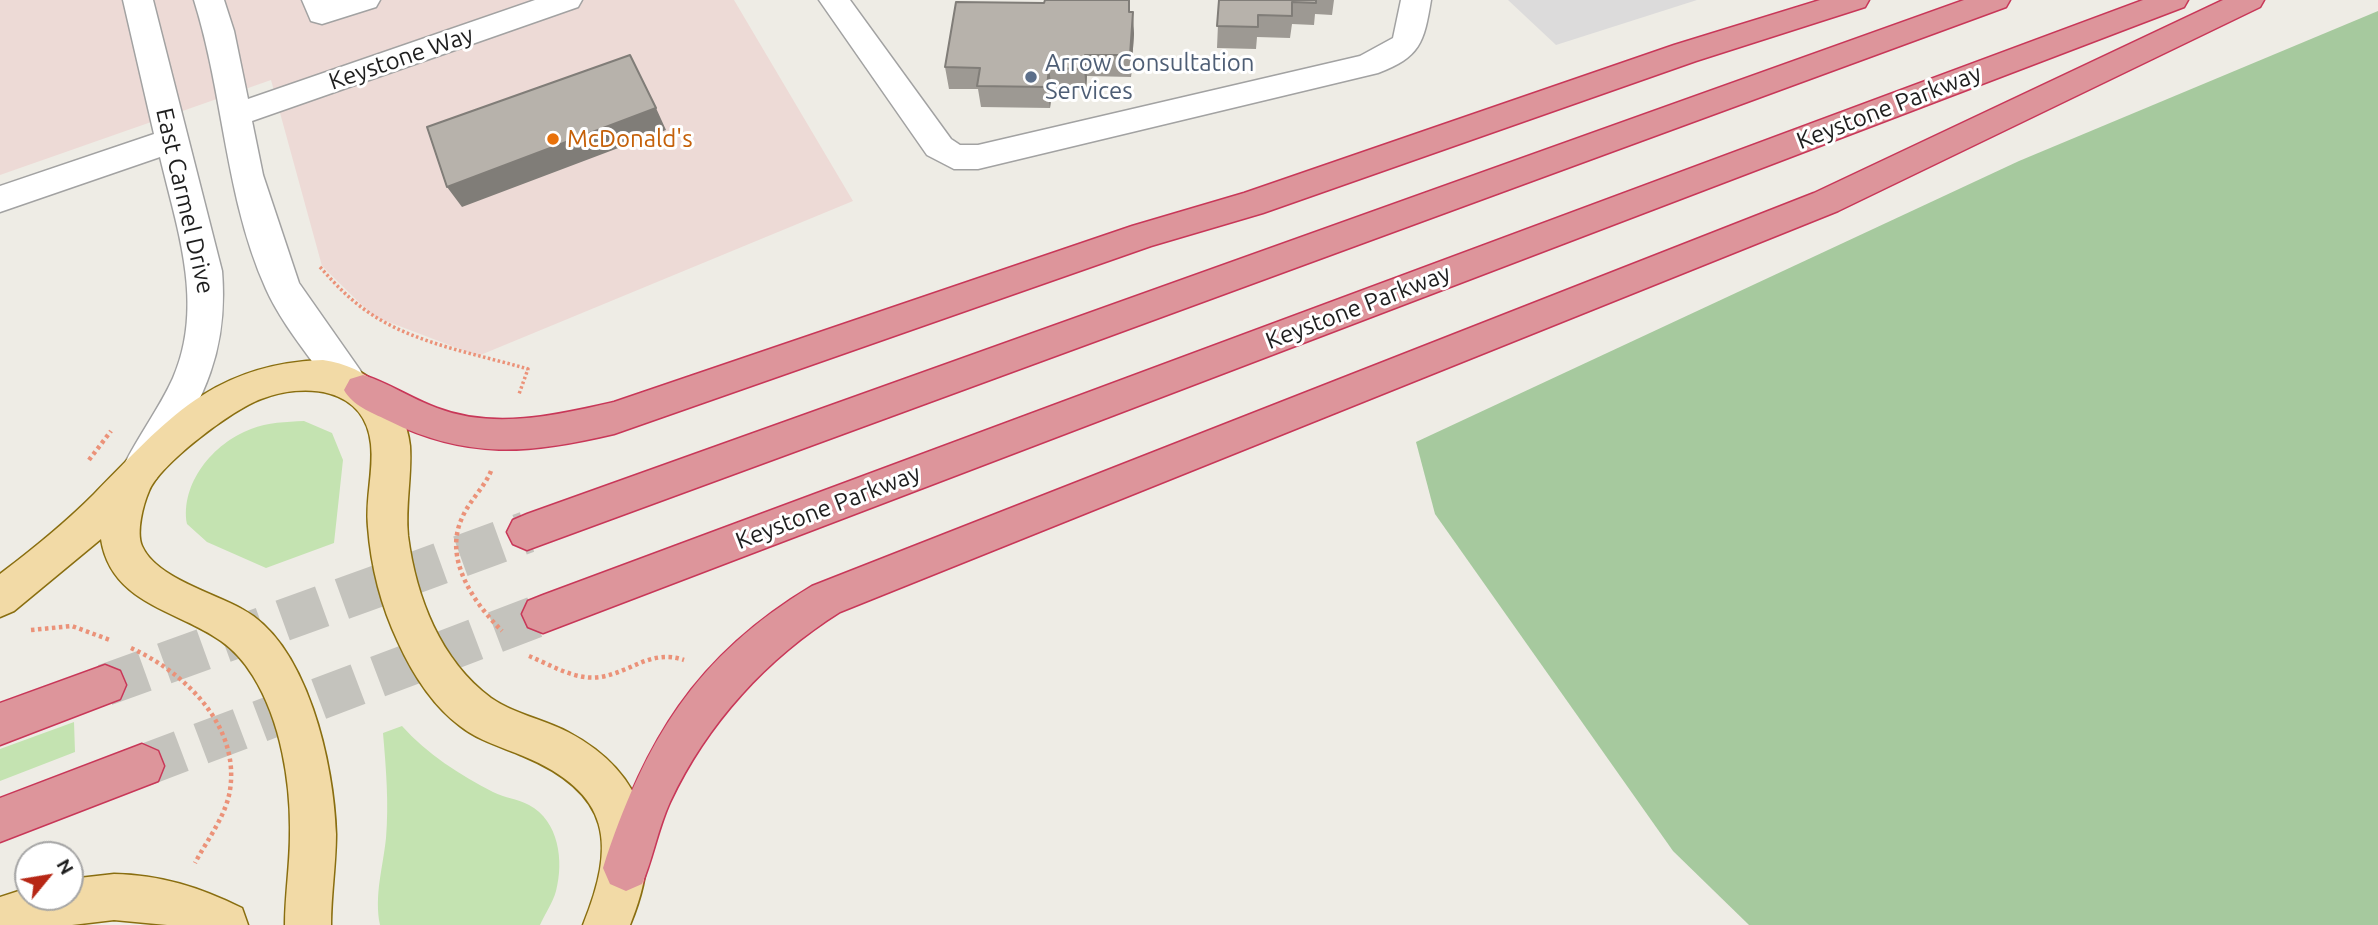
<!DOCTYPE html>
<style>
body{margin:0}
#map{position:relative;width:2378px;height:925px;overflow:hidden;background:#eeece5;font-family:Ubuntu,sans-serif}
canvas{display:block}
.north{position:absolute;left:14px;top:841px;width:70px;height:70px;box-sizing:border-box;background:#fff;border:2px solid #a5a5a5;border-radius:50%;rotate:60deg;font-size:19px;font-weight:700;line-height:28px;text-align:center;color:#1e1e1e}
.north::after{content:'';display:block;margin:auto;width:24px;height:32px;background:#b72715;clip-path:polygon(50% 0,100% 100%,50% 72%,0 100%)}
</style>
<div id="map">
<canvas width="2378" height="925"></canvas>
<div class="north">N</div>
</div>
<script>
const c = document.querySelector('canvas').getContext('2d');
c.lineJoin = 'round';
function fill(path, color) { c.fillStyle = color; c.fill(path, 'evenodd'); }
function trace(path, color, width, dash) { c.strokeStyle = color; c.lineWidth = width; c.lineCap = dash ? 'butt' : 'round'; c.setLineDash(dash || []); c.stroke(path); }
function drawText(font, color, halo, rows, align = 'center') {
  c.font = font + ' Ubuntu,sans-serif'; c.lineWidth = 6; c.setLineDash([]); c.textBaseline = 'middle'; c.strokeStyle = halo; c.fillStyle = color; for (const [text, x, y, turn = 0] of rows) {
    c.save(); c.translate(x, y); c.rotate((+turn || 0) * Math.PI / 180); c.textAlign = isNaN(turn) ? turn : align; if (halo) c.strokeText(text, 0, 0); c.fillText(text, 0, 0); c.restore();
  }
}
fill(new Path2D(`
 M1508,0H1697L1556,45Z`), '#dcdbdb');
fill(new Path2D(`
 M0,0H734L853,201L478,356L373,316L322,266L271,80L0,175Z`), '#eddad6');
fill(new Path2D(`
 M304,421L332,433L343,460L334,543L266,568L207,542L187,524C180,484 213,443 251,429C268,422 286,422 304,421Z
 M74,722L75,752L0,781V749Z
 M402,726C427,754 460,775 493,792C505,798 518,799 529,805C559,821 564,861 556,891C553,902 545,914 540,925H380C374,895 383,868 386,838C389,803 386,768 383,733Z`), '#c4e3b1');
fill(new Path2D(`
 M2378,11V925H1749L1673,851L1435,514L1416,442L2019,161Z`), '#a6c99e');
trace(new Path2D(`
 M105,685L527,532
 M142,766L543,614`), '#c4c3bd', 42, [42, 21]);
const minor = new Path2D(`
 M123,0H153L222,271C229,360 198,405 156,479L142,484L128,479L123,467C138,436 159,409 173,378C205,305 177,229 160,157L0,212V186L154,134Z
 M194,0H224L234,31L248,99L535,0H582L578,7L252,121L263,175L299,283L360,370L366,381L360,392L347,396L334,392C312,359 282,325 266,289C225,198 224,95 194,0Z
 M302,0H380L376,7L322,24L311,21Z
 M819,0H850L951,139L960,145H978L1360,56L1393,38L1401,0H1431C1424,43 1420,57 1378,73L978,169H954L927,155Z`);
const major = new Path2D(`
 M323,360C368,366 405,399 410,446C412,476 405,506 408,536C416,597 440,660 491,698C514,714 543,719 568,732C649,775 664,844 630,925H583C616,844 612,793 523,756C502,747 479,741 460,726C433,706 412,673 398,642C381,606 371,567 368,527C365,499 374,471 371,444C365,387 305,382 261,399C233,409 160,464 149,491C143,505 136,532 142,546C156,578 214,593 242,609C308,644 334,765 336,834C336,864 331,895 331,925H285C285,895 290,865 290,835C291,783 281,721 253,676C245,663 234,650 221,641C178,610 111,604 101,539L14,611L0,617V574C33,549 65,523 94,494C167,420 212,364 323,360Z
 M114,874C161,875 199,887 242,908L248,925H167L114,920L72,925H0V897L28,888V897H70V879Z`);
const highway = new Path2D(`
 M1820,0H1869L1865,7L1696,61L1263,213L1151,246L614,434C530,454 467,460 387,420C371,412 353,406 344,390L350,379L363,375C389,383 412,399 437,408C494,430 557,415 614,402L1132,226L1244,193L1674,45Z
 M1964,0H2010L2006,7L527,550L513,544L507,532L513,520L527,514Z
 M2143,0H2188L2184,7L543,633L528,627L522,614L528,601L543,595Z
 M2223,0H2264L2260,7L1838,211L840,612C767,658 707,723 670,802C658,828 653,858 642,884L626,891L610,884L603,868C644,742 695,656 812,586L1814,193Z
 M105,665L120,671L126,685L120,699L0,745V703Z
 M142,744L158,751L164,766L158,781L0,842V798Z`);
trace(minor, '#a2a2a2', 3);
trace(major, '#896e10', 3);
trace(highway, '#c83758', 3);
trace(new Path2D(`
 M320,267C336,285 351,301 371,314C416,344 477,354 528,369L519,394`), '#eb9279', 3.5, [2.5, 2.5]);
trace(new Path2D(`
 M89,460L111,431
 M491,471C484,488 469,501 462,518C443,559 474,603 502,631
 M31,630L72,626L110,640
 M131,648C184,672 240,725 230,790C226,816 207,840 195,863
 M529,656C551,665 576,681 601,677C633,671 651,649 684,660`), '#eb9279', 4.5, [3.5, 3.5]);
fill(minor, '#fff');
fill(major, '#f2daa6');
fill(highway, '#dd959b');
fill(new Path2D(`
 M1219,0H1334L1332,15L1315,14L1314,25L1292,24L1290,38L1257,37L1256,49L1217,48Z
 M1131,12L1134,34L1131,77L1087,76L1086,91L1052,90L1050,108L981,107L978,89H949L945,67Z`), '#9d9993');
fill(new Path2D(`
 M1133,12L1134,34L1131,77L1130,55Z
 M1085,55L1087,76L1086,91L1084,69Z
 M1049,68L1052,90L1050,108L1047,87Z
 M656,108L666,130L462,207L447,187Z`), '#807d78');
const building = new Path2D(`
 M1045,0H1129V12H1133L1130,55H1085L1084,69L1049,68L1047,87L977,86L980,68L945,67L956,2L1044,3Z
 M1219,0H1316V3L1292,2V16L1258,15V27L1217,26Z
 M630,55L656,108L447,187L427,127Z`);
fill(building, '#b7b2ab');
trace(building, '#807d78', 2);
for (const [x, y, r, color] of [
 [1031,77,7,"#5c6f8a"],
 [553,139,7,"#e8710a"]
]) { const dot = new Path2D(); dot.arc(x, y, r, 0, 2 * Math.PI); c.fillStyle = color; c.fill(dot); trace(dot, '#fff', 2.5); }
drawText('24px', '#1e1e1e', '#fff', [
 ["Keystone Way",401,58,-19],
 ["Keystone Parkway",1889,107,-21],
 ["East Carmel Drive",185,201,77],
 ["Keystone Parkway",1358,307,-21],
 ["Keystone Parkway",828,507,-21]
]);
drawText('24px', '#4e5e75', '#fff', [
 ["Arrow Consultation",1045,63],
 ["Services",1045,91]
], 'left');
drawText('24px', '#c56008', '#fff', [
 ["McDonald's",567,139]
], 'left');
</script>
